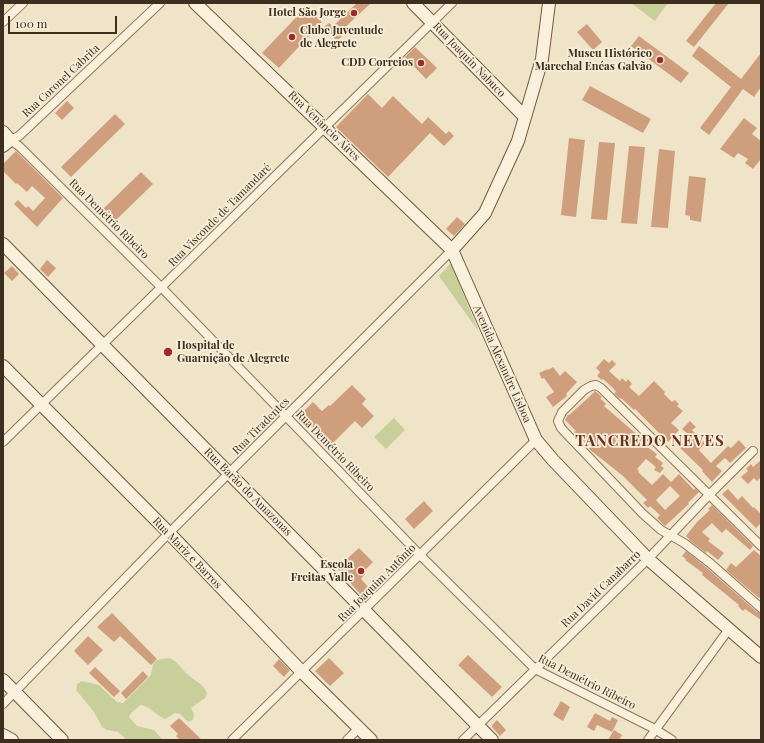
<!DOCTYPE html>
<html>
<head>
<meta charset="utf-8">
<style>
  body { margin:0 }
  #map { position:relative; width:764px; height:743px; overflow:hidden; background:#f0e4c8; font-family:"Playfair Display",serif }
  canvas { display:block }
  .frame { position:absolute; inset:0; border:4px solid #3d2e20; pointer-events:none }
  .scale { position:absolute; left:8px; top:16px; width:109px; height:18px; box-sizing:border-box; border:2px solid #3d2e20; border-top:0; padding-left:5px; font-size:12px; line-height:14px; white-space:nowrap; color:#3d2e20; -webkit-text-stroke:3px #f7eed8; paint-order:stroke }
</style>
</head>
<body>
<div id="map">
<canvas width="764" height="743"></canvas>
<div class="frame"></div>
<div class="scale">100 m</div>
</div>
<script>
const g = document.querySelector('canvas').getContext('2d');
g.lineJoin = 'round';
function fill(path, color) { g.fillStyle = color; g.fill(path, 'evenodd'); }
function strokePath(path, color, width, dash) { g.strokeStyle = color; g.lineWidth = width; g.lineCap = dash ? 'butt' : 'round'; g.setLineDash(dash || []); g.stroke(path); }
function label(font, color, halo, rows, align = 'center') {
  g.font = font + ' "Playfair Display",serif'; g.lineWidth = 3.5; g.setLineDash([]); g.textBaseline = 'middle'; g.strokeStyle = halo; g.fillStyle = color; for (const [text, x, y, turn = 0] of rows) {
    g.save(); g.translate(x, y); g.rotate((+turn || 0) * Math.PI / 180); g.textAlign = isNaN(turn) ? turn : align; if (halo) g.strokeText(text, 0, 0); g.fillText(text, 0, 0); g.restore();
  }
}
fill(new Path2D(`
  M631 3H668L655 21Z
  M451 263 479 332 439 276Z
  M394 418 405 430 386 449 374 437Z
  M169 658C177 661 180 667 186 673 193 680 203 683 207 693L205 698 191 708 194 714 193 720 188 722 180 714 175 713 165 719C156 716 151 707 141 705L132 712 129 717 137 726 154 730 162 739 161 740H127L118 732 107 730 102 727 94 712 76 690 77 684 82 681 99 685 117 702 123 703 151 675 153 664 157 660Z`), '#c9cf9b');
fill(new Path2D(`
  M357 3H371L339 33 342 36 337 41 324 27 329 23 333 26Z
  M716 3H729L694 47 686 41Z
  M306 7 322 22 279 68 262 53Z
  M587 24 602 42 593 50 577 32Z
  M639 36 689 73 681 83 631 46Z
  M699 46 741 79 761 53V87L754 97 743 89 709 135 700 128 731 87 692 56Z
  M415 47 437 68 426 79 405 57Z
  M590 86 651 119 643 133 582 100Z
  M368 94 382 108 393 96 422 124 428 117 446 134 449 131 454 136 444 146 430 133 388 177 336 127Z
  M67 101 74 108 62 120 55 113Z
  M115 114 125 124 71 177 61 167Z
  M744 118 757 128 752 134 761 141V159L753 169 745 163 748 159 738 153 734 158 720 149Z
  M569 138 585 140 576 217 561 215Z
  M599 142 615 143 607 220 591 219Z
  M629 146 645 147 637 224 621 223Z
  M659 149 675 151 668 228 651 227Z
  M16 151 63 198 37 227 14 204 18 200 26 208 28 206 33 211 45 198 32 186 27 192 17 183 16 184 3 171V164Z
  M141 172 153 184 114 222 102 210Z
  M689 176 706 178 701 222 690 220V216L685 215Z
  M457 217 465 224 454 236 446 229Z
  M47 260 56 268 48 277 40 269Z
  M12 266 19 274 12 281 4 273Z
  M604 359 609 363 612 360 616 364 609 371 620 381 622 378 626 382 628 379 632 384 629 387 639 396 654 381 665 392 664 394 672 402 675 400 679 404 677 406 683 411 671 423 679 430 668 442 635 409 634 410 621 398 620 399 614 393 616 392 613 388 603 379 602 380 597 376 600 372 596 368Z
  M553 367 560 376 565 371 577 382 566 394 567 396 553 407 546 397 554 392 544 378 542 379 539 373 548 369V370Z
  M352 385 366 399 362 404 374 416 362 428 355 421 331 445 308 422 306 425 298 417 313 402 322 411 329 405 330 406Z
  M595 391 602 397 600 398 606 404 604 406 648 444 646 446 657 454 655 457 663 463 661 466 664 468 660 473 654 470 656 467 646 459 637 469 639 471 638 472 652 485 663 474 671 482 679 474 694 490 695 488 699 492 688 503 689 504 665 526 657 518 660 515 650 506 648 508 643 503 647 500 623 476 589 449 590 447 574 432 576 431 565 420 568 415H569L588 398ZM670 486 680 496 665 510 656 500Z
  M690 421 696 427 692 430 705 443 699 450 711 463 728 446 731 448 739 440 746 448 730 463 725 458 716 466 722 471 712 482 702 471 703 470 679 447 690 436 682 429Z
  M761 460V477L757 481 754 478 748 484 741 477 748 471 746 469 751 464 753 467Z
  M728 489 738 500 742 496 753 508 754 507 761 514V523L756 528 722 494Z
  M424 501 433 511 414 529 405 519Z
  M712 505 753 546 750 550 726 529 722 533 712 523 702 532 710 539 708 541 724 553 718 560 707 551 706 553 689 540V539L686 536 697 522 710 510 708 509Z
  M359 548 373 562 363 572 365 574 361 579 370 589 362 596 337 568Z
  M754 550 761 556V596L759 598 726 570 731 563 736 567Z
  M686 551 706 567 757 612 761 613V620L745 609 743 611 738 606 739 605 702 575 703 573 685 560 686 559 682 556Z
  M112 613 157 659 151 665 120 636 114 642 97 627Z
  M88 636 103 650 88 665 74 651Z
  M468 655 502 687 492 697 458 665Z
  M329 658 344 673 330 686 315 671Z
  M279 659 290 670 284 677 273 666Z
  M95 667 120 691 114 697 89 673Z
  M143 671 148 677 126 699 121 693Z
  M561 701 570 707 563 721 553 715Z
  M595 713 610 721 612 717 618 720 612 732 597 725 594 731 587 727Z
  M179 718 202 740H180L176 736 178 734 170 726Z
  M497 720 506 730 500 736 492 727V725Z
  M614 730 622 735 619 740H608Z`), '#cf9f7d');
const street = new Path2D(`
  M3 22 23 3
  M10 140 19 146 162 288 420 555 535 669 655 729 672 740
  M10 140 19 136 160 3
  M3 442 452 3
  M761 546 601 388 596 385 591 386 584 390 562 412 558 421 561 428 643 514 661 530 684 543 710 563 761 608
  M3 704 169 533 452 250
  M232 740 536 440
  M347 740 359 728
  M463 740 648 559 709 495 753 451
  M648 740 729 629`);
const secondary = new Path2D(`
  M195 3 452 250 536 440 553 460 648 559 761 657
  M413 3 525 117
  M3 132 10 140 3 146
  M3 244 492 740
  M452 250 485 213 518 141 542 59 549 3
  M3 366 169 533 302 672 371 740
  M3 680 62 740
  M3 735 12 740`);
strokePath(street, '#8d765c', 10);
strokePath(secondary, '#6f573f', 14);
strokePath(street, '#faf1dc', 8);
strokePath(secondary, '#faf1dc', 12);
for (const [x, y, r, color] of [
  [354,13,4,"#9e2a2b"],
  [292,37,4,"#9e2a2b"],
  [660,60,4,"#9e2a2b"],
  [421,63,4,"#9e2a2b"],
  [168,352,5,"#9e2a2b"],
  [361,571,4,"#9e2a2b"]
]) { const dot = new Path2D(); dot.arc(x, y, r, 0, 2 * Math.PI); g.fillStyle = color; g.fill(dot); strokePath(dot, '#f7eed8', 1.5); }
label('bold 11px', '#3d2e20', '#f7eed8', [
  ["Hotel São Jorge",346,13],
  ["Clube Juventude",300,31,"left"],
  ["de Alegrete",300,44,"left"],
  ["Museu Histórico",652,54],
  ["Marechal Enéas Galvão",652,67],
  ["CDD Correios",413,63],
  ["Hospital de",177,346,"left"],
  ["Guarnição de Alegrete",177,359,"left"],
  ["Escola",353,565],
  ["Freitas Valle",353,578]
], 'right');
label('11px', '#3d2e20', '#f7eed8', [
  ["Rua Joaquin Nabuco",469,60,46],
  ["Rua Coronel Cabrita",61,81,-43],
  ["Rua Venâncio Aires",324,126,44],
  ["Rua Visconde de Tamandaré",220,215,-45],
  ["Rua Demétrio Ribeiro",109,219,45],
  ["Avenida Alexandre Lisboa",502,364,66],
  ["Rua Tiradentes",261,426,-45],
  ["Rua Demétrio Ribeiro",335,451,46],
  ["Rua Barão do Amazonas",248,492,45],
  ["Rua Mariz e Barros",187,553,46],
  ["Rua Joaquim Antônio",377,583,-45],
  ["Rua David Canabarro",601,589,-44],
  ["Rua Demétrio Ribeiro",587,682,27]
]);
g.letterSpacing = '1px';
label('bold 15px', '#6b2e1e', '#f7eed8', [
  ["TANCREDO NEVES",650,441]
]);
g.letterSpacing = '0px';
</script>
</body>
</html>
